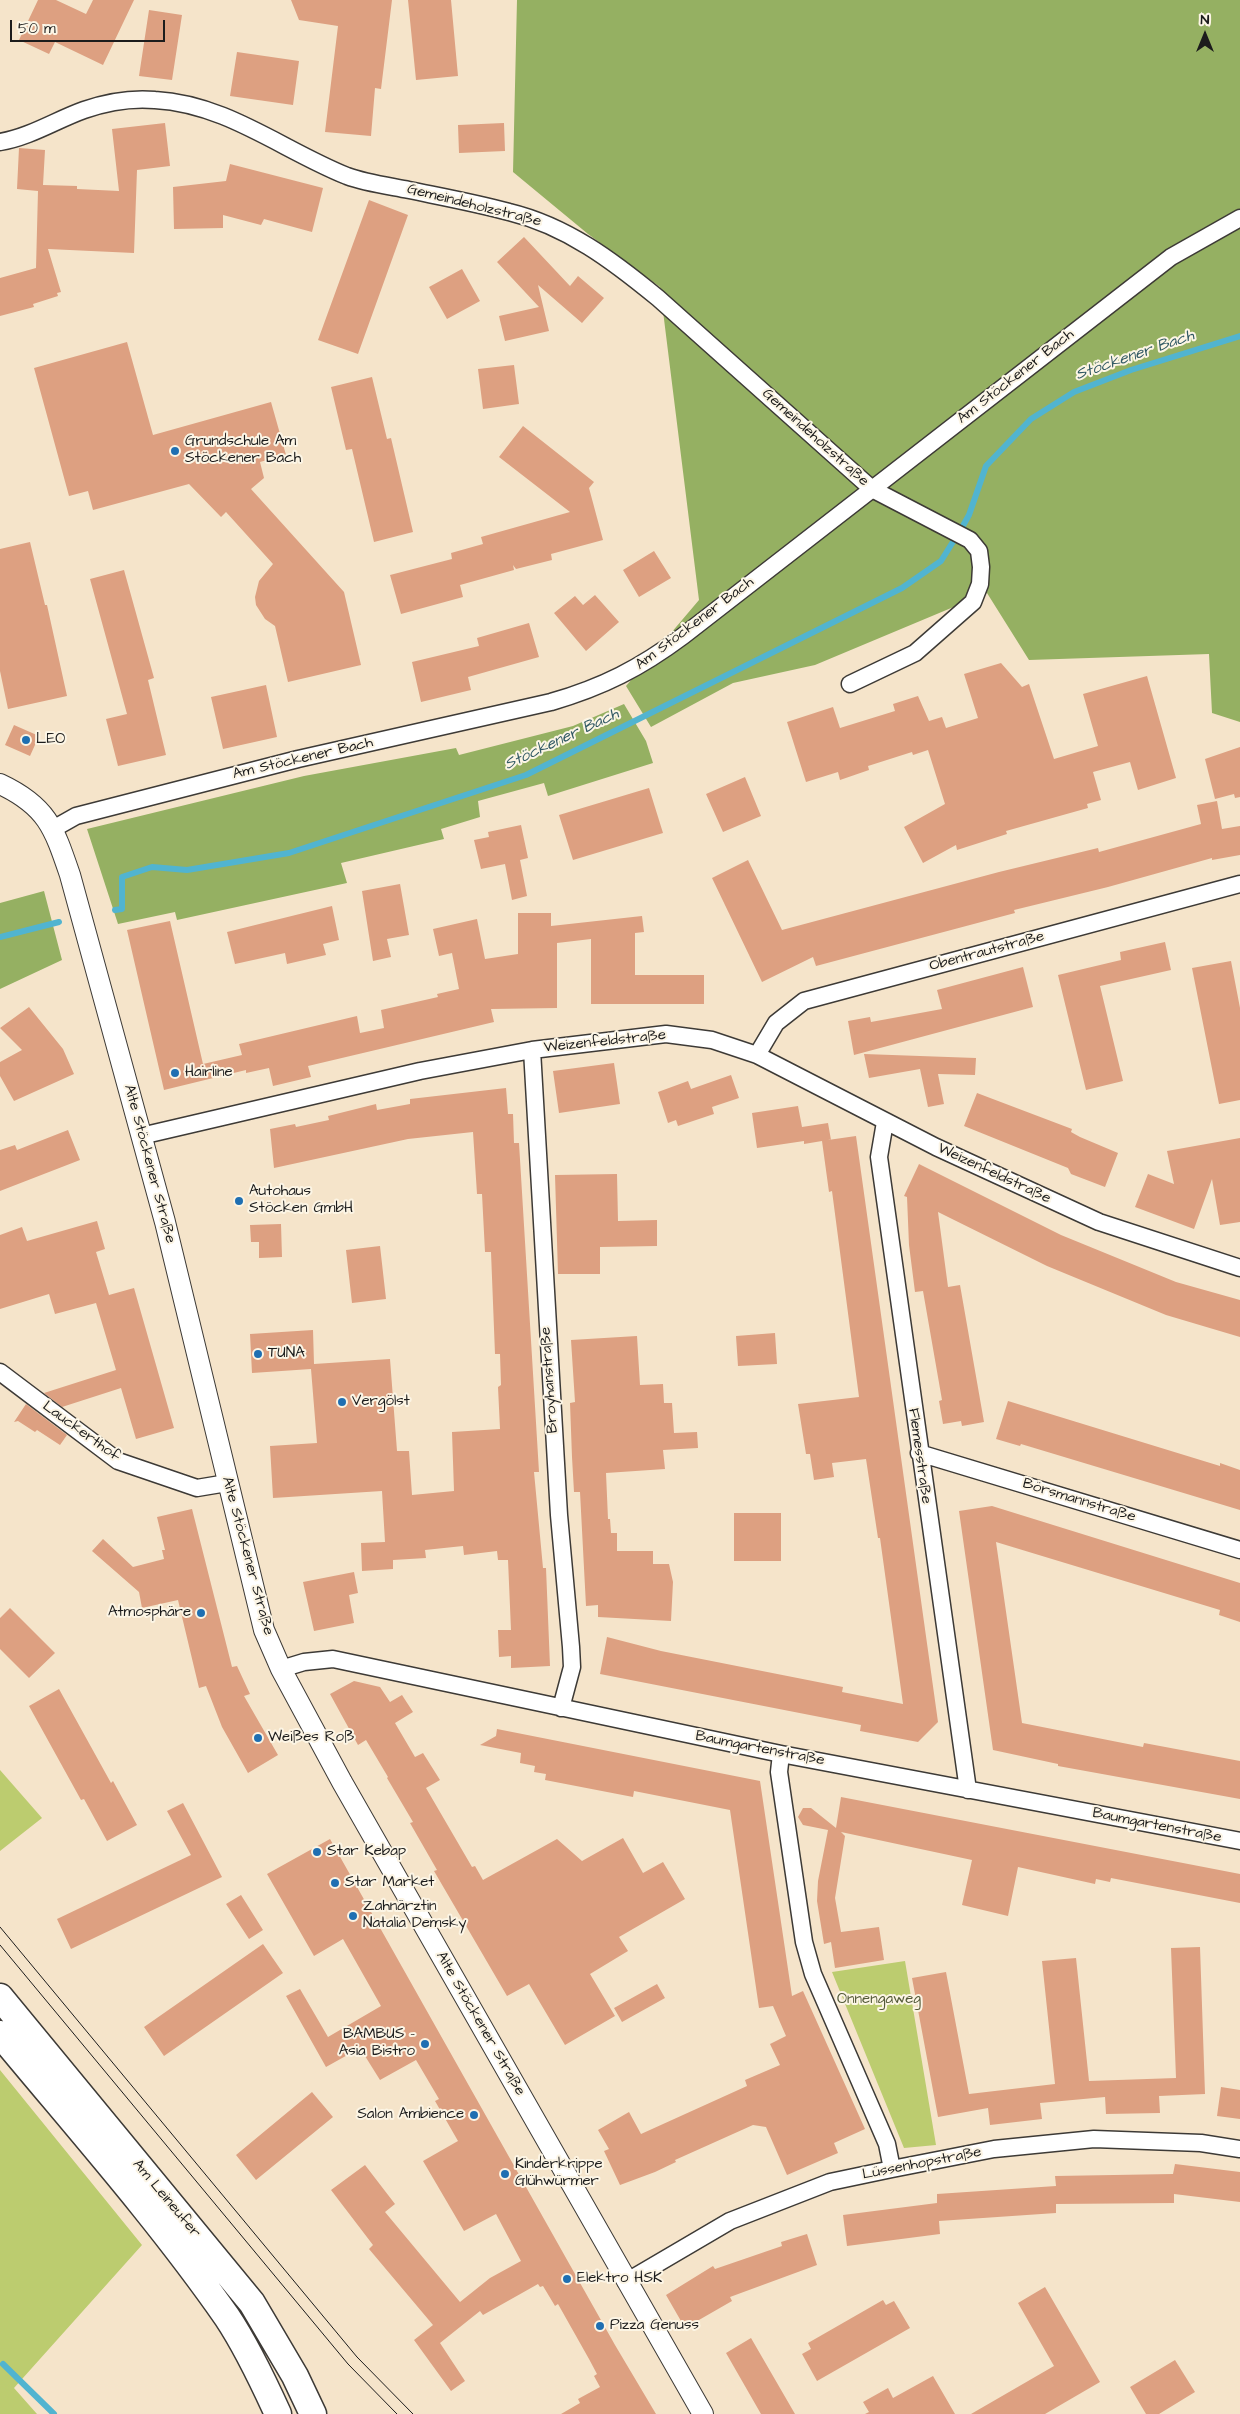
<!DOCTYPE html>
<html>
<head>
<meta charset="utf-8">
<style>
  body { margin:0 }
  #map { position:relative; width:1240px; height:2414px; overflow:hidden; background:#f5e4ca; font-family:"Architects Daughter",sans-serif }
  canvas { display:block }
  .north { position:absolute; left:1180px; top:10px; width:50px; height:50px; -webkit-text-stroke:4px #fcf5e5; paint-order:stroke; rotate:0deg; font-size:14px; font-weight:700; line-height:20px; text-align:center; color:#1c1c1c }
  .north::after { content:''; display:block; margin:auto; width:18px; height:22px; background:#1c1c1c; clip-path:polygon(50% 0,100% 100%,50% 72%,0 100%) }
  .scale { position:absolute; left:10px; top:20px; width:155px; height:22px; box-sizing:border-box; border:2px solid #1c1c1c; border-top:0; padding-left:6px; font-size:15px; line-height:18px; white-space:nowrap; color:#1c1c1c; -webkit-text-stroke:4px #fcf5e5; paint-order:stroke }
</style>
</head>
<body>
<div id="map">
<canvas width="1240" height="2414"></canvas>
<div class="north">N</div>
<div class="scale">50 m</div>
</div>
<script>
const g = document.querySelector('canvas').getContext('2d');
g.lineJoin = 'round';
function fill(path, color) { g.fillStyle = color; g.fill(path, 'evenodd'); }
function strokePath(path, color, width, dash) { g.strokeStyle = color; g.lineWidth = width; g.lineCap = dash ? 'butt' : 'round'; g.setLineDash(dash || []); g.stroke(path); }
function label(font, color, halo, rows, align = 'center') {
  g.font = font + ' "Architects Daughter",sans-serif'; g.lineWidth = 4; g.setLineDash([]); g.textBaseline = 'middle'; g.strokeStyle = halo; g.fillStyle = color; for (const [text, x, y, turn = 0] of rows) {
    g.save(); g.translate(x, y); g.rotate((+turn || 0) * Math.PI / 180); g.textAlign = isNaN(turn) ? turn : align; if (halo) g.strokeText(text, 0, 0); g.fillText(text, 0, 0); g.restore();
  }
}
fill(new Path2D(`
  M0 1770 42 1818 0 1851Z
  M905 1961 936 2145 904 2148 832 1972Z
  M0 2070 142 2245 14 2388 37 2414H0Z`), '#bccc6f');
fill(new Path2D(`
  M517 0H1240V722L1212 713 1209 654 1029 660 987 593 815 665 733 683 651 727 626 686 699 600 660 287 588 234 513 172Z
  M624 704 646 741 653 763 548 796 544 783 478 801 480 817 441 829 444 839 341 863 347 883 177 920 175 912 118 924 87 829 304 776 456 748 459 755 573 726Z
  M44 891 62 960 0 989V903Z`), '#95b062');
strokePath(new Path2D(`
  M960 531 969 515 986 466 1031 419 1074 392 1131 370 1240 336
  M115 910 122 909V877L152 867 187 870 289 853 526 775 902 588 941 561 956 537
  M0 937 59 922
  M3 2364 54 2414`), '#51b4d0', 6);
fill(new Path2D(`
  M38 0H56L86 14 93 0H134L103 65 55 42 49 54 19 40Z
  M291 0H392L381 89 375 88 371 136 325 132 338 26 299 20Z
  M408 0H451L458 76 416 80Z
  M149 10 182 15 172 80 139 76Z
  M237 52 299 61 293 105 230 96Z
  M165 123 170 166 137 170 134 253 48 249 61 292 57 293 58 296 33 304 34 307 0 316V278L36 268 38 191 17 189 19 148 45 150 43 185 77 186V189L119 191 112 129Z
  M504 123 505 151 459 153 458 125Z
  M230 164 323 188 312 232 264 219 261 225 223 215V228L174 229 173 187 226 181Z
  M369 200 408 215 358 354 318 340Z
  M524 237 570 286 578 276 604 298 582 323 538 285 549 331 505 341 499 316 539 307 497 262Z
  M462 269 480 301 447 319 429 287Z
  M127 342 153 435 271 402 286 455 260 462 264 478 251 489 344 592 361 665 288 682 275 626 265 619 256 605 255 597 259 581 273 564 226 512 221 517 189 484 93 510 88 491 69 496 34 368Z
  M514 365 519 404 483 409 478 369Z
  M372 377 387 439 391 438 413 532 374 542 352 449 346 450 331 387Z
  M523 426 594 482 589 488 603 540 551 554 552 560 516 569 513 565 514 570 460 585 463 597 401 614 390 575 452 559 451 553 483 544 481 537 570 512 499 457Z
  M30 542 45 605H47L67 696 8 709 0 671V549Z
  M654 551 671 578 639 597 623 570Z
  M124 570 154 678 148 680 166 755 118 766 106 719 127 714 90 579Z
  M595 595 619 622 586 651 554 613 575 596 583 605Z
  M529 623 539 657 468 677 471 690 421 702 412 662 479 646 477 638Z
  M1001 663 1022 687 1029 684 1054 759 1098 746 1083 694 1147 676 1176 778 1138 790 1130 762 1093 772 1101 800 1087 804 1088 808 1006 831 1007 834 957 850 956 845 923 863 904 827 945 804 928 750 913 755 912 752 868 766 869 770 840 780 838 772 806 782 787 722 833 707 840 728 895 711 893 704 918 696 929 721 942 717 946 728 978 718 964 674Z
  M266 685 277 737 223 749 211 697Z
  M14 725 39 736 30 756 5 745Z
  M1240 747V797L1235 798 1234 794 1215 799 1205 759Z
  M745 777 761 816 723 832 706 794Z
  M649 788 663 833 573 860 559 815Z
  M1217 801 1222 829 1240 826V855L1212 860V858L1108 887 1014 910 1015 913 816 966 813 957 762 982 712 878 748 860 782 930 999 872 1098 848 1099 852 1201 824 1197 805Z
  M521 825 528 858 520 860 527 896 512 900 505 864 481 869 474 840 489 837 488 832Z
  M400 884 409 935 387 939 391 957 373 961 362 891Z
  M332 906 339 940 323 944 326 955 287 964 285 953 235 964 227 932Z
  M518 913H551V926L642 916 644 932 635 933V975H704V1004H591V939L557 943V1008L491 1009 494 1022 308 1066 311 1077 273 1086 269 1068 246 1073V1070L164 1090 127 930 170 921 203 1064 242 1055 239 1044 357 1016 360 1033 384 1028 381 1010 438 997 437 994 459 989 452 953 439 956 433 929 477 919 485 959 518 954Z
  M1165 942 1171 970 1100 986 1123 1081 1086 1090 1058 975 1121 960 1120 952Z
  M1231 961 1240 1008V1100L1219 1104 1192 968Z
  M1023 967 1033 1007 854 1055 848 1021 870 1017 871 1022 942 1009 937 990Z
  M29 1007 63 1049 74 1074 14 1101 0 1076V1062L22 1050 0 1028Z
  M864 1054 976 1058 975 1075 938 1074 944 1104 928 1107 920 1069 869 1078Z
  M614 1063 620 1104 559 1113 553 1071Z
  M731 1075 739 1098 712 1107 714 1114 678 1126 676 1120 668 1123 658 1092 688 1081 691 1089Z
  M506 1088 508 1114H513L514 1143H519L539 1472H534L543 1568H546L550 1666 511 1668V1656L499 1657 498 1630H511L508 1560H498L497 1551 464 1555 463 1546 425 1550 426 1558 393 1560V1569L362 1571 361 1543 385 1542 382 1491 273 1498 270 1446 317 1443 311 1369 252 1373 250 1334 313 1330 314 1364 390 1359 397 1451H409L412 1495 454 1491 452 1432 500 1429 498 1387 501 1385 500 1354H495L491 1252H485L482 1194H477L473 1132 408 1139 274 1168 270 1129 295 1124 296 1127 329 1120 328 1116 376 1104 377 1110 410 1104V1099Z
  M977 1093 1072 1129 1071 1132 1080 1137 1118 1153 1105 1187 1071 1174 1068 1168 964 1126Z
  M798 1106 802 1127 828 1123 831 1140H828L856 1136 938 1722 918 1742 860 1731 861 1725 600 1674 607 1637 661 1651 843 1687 842 1692 903 1704 880 1538H878L866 1459 832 1463 834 1477 814 1480 810 1454H806L798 1404 859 1397 832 1191 829 1192 822 1141 804 1144V1141L757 1148 752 1113Z
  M68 1130 80 1160 0 1191V1150L15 1145 17 1150Z
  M1240 1138V1222L1220 1225 1212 1179 1194 1229 1135 1207 1148 1174 1174 1184 1167 1151Z
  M919 1164 1061 1235 1176 1282 1240 1300V1337L1166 1315 1047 1266 938 1212 948 1287 960 1285 984 1422 962 1426 961 1421 943 1424 939 1401 942 1400 923 1291 915 1292 909 1245 907 1197 904 1196Z
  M617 1174 618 1221 657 1220V1246L600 1247V1274H558L555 1175Z
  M97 1221 105 1249 96 1252 109 1295 134 1288 174 1428 136 1439 121 1388 62 1407 44 1393 116 1370 96 1303 55 1314 49 1294 0 1309V1235L22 1227 27 1241Z
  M281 1224 282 1257 259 1258V1242H251L250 1225Z
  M380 1246 386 1299 352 1303 346 1250Z
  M775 1333 777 1364 738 1366 736 1336Z
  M637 1336 640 1385 663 1384 664 1403H672L674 1433 697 1432 698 1448 663 1450 665 1469 606 1473 608 1519H610L611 1533H617V1551H653V1564H669L673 1582 671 1621 598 1617V1605L586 1606 580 1492H574L572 1457 570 1403 575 1402 571 1340Z
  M1008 1401 1220 1466V1463L1240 1470V1510L1021 1444 1020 1446 996 1439Z
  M26 1404 67 1435 60 1445 37 1430 35 1432 18 1421 14 1422Z
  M992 1506 1240 1583V1622L1219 1615 1220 1610 996 1542 1022 1723 1143 1747 1144 1743 1240 1761V1799L1058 1766V1764L993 1750 959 1511Z
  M192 1509 232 1667 237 1666 250 1694 244 1696 278 1755 248 1773 222 1727 206 1686 199 1688 178 1600 142 1608 139 1592 92 1551 103 1539 133 1567 164 1559 162 1550H165L157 1517Z
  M734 1513H781V1561H734Z
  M354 1572 358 1593 349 1595 354 1623 314 1631 303 1582Z
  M10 1608 55 1653 29 1678 0 1649V1618Z
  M354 1681 380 1687 390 1702 402 1695 413 1712 395 1723 415 1757 423 1753 440 1780 426 1788 472 1867 475 1866 483 1880 557 1839 582 1861 623 1838 643 1873 663 1862 685 1899 619 1937 628 1951 590 1974 615 2016 565 2045 529 1984 507 1996 434 1871 437 1870 410 1823 413 1822 387 1778 388 1777 366 1740 358 1745 330 1694Z
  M59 1689 111 1783 113 1781 137 1825 107 1841 84 1799 81 1800 29 1706Z
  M497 1729 760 1781 792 1996 803 1991 865 2129 834 2143 838 2153 787 2175 766 2127 753 2125 675 2160 676 2162 655 2172 620 2185 604 2151 609 2149 598 2130 629 2112 641 2134 747 2086 745 2080 780 2065 770 2044 786 2036 773 2006 759 2008 730 1810 634 1791 633 1797 545 1780 546 1774 534 1772 535 1766 520 1763 521 1753 480 1745 496 1736Z
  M841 1797 1240 1874V1903L1111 1878 1110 1882 1096 1879 1095 1884 1018 1867 1008 1916 962 1905 972 1860 841 1832 845 1836 835 1898 841 1932 879 1927 884 1960 835 1968 831 1942 824 1944 817 1901 818 1881 828 1830 803 1825 798 1817 803 1808H811L836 1828Z
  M183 1803 222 1877 71 1949 57 1919 191 1855 167 1811Z
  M330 1839 615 2345 656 2414H561L580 2403 578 2399 600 2387 594 2376 597 2374 589 2359 558 2304 555 2306 543 2286 540 2287 538 2284 483 2315 480 2311 440 2343 465 2381 451 2391 414 2340 433 2325 369 2249 373 2245 331 2190 365 2165 395 2204 385 2212 460 2302 490 2278 521 2261 496 2214 464 2231 423 2161 458 2141 435 2101 439 2099 416 2060 380 2080 360 2048 326 2067 286 1996 300 1989 328 2037 381 2006 343 1939 314 1956 267 1874Z
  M241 1895 263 1930 249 1939 226 1904Z
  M263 1944 283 1973 164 2056 144 2027Z
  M1200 1947 1205 2094 1159 2096 1160 2113 1106 2114 1105 2097 1040 2103 1042 2119 990 2125 988 2108 938 2117 912 1978 946 1972 969 2094 1055 2084 1042 1961 1076 1958 1089 2081 1176 2078 1171 1948Z
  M657 1984 665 1998 622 2022 614 2008Z
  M1221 2087 1240 2090V2119L1217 2116Z
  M312 2092 333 2117 256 2180 236 2155Z
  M1175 2164 1240 2172V2202L1174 2194V2203L1056 2204V2213L939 2221 940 2234 847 2246 843 2215 937 2203V2194L1056 2186 1055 2176 1173 2174Z
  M807 2234 817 2265 730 2297 732 2301 685 2328 666 2295 713 2266 715 2269 782 2246 781 2242Z
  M1045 2287 1100 2382 1045 2414H971L1054 2366 1018 2303Z
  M883 2300 886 2305 894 2301 910 2328 817 2381 802 2354 811 2349 808 2343Z
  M751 2338 795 2414H761L726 2353Z
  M1175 2360 1195 2392 1159 2414H1146L1130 2387Z
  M933 2376 955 2414H865L869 2412 863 2402 888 2388 893 2398Z`), '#dda081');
const minor = new Path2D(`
  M0 142C30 137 56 120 84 110 107 102 132 98 155 100 227 104 282 150 347 176 366 183 389 186 409 190 443 197 476 203 509 212 567 226 613 261 658 298L872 489 970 540 979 551 981 567 980 584 973 602 915 653 850 684
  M53 829 76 816 298 759 551 702C603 687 640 668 683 636L1171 257 1240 218
  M532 1050 559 1515 571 1647 572 1667 561 1708
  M757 1055 776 1023 804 1001 1240 884
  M885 1122 879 1157 968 1790
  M141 1136 420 1071 532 1050 666 1034 712 1040 757 1055 936 1147 1099 1222 1240 1268
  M0 1372 118 1461 197 1488 227 1483
  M919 1453 1240 1550
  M281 1669 304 1662 333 1659 781 1754 1240 1841
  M781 1754 779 1772 804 1942 813 1974 887 2144 892 2169
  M626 2282 730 2221 830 2182 892 2169 994 2149 1094 2139 1201 2143 1240 2149`);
const tertiary = new Path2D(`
  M0 784C47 806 54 828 70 875L165 1222 264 1630 281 1669 342 1782 703 2414`);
const primary = new Path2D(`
  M0 1997 252 2303 295 2376 313 2414
  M0 2034C77 2127 158 2218 227 2317 247 2347 263 2381 278 2414`);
strokePath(minor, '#3d3a36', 19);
strokePath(tertiary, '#3d3a36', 22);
strokePath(primary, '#3d3a36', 29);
strokePath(minor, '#fff', 16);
strokePath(tertiary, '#fff', 20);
strokePath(primary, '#fff', 26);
strokePath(new Path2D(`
  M0 1927 357 2357 413 2414
  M0 1945 348 2364 397 2414`), '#1c1c1c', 1);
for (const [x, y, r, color] of [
  [175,451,5,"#1f6fb2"],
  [26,740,5,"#1f6fb2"],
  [175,1073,5,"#1f6fb2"],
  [239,1201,5,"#1f6fb2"],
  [258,1354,5,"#1f6fb2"],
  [342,1402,5,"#1f6fb2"],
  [201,1613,5,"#1f6fb2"],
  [258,1738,5,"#1f6fb2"],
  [317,1852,5,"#1f6fb2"],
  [335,1883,5,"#1f6fb2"],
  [353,1916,5,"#1f6fb2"],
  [425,2044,5,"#1f6fb2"],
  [474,2115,5,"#1f6fb2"],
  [505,2174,5,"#1f6fb2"],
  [567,2279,5,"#1f6fb2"],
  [600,2326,5,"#1f6fb2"]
]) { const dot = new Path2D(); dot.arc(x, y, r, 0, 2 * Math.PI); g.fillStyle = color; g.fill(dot); strokePath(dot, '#fcf5e5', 2); }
label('15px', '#1c1c1c', '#fcf5e5', [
  ["Gemeindeholzstraße",474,206,14],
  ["Am Stöckener Bach",1016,377,-38],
  ["Gemeindeholzstraße",815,438,42],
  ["Am Stöckener Bach",695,624,-37],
  ["Am Stöckener Bach",303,759,-13],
  ["Obentrautstraße",987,952,-15],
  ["Weizenfeldstraße",605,1042,-6],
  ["Alte Stöckener Straße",149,1164,75],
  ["Weizenfeldstraße",994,1174,25],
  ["Broyhanstraße",550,1380,-94],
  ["Lauckerthof",81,1432,36],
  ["Flemesstraße",919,1456,82],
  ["Börsmannstraße",1079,1501,17],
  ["Alte Stöckener Straße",247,1556,75],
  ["Baumgartenstraße",760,1749,11],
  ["Baumgartenstraße",1157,1826,11],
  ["Alte Stöckener Straße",480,2024,60],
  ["Lüssenhopstraße",922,2164,-11],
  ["Am Leineufer",166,2199,50]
]);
label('15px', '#1c1c1c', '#fcf5e5', [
  ["Grundschule Am",185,442],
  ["Stöckener Bach",185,459],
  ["LEO",36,740],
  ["Hairline",185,1073],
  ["Autohaus",249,1192],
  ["Stöcken GmbH",249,1209],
  ["TUNA",268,1354],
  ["Vergölst",352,1402],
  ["Atmosphäre",191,1613,"right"],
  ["Weißes Roß",268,1738],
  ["Star Kebap",327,1852],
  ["Star Market",345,1883],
  ["Zahnärztin",363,1907],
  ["Natalia Demsky",363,1924],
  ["BAMBUS -",415,2035,"right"],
  ["Asia Bistro",415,2052,"right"],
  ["Salon Ambience",464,2115,"right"],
  ["Kinderkrippe",515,2165],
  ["Glühwürmer",515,2182],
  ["Elektro HSK",577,2279],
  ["Pizza Genuss",610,2326]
], 'left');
label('15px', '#545a39', '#fcf5e5', [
  ["Onnengaweg",879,2000]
]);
label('italic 16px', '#315964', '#fcf5e5', [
  ["Stöckener Bach",1135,356,-19],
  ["Stöckener Bach",562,740,-25]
]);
</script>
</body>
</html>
